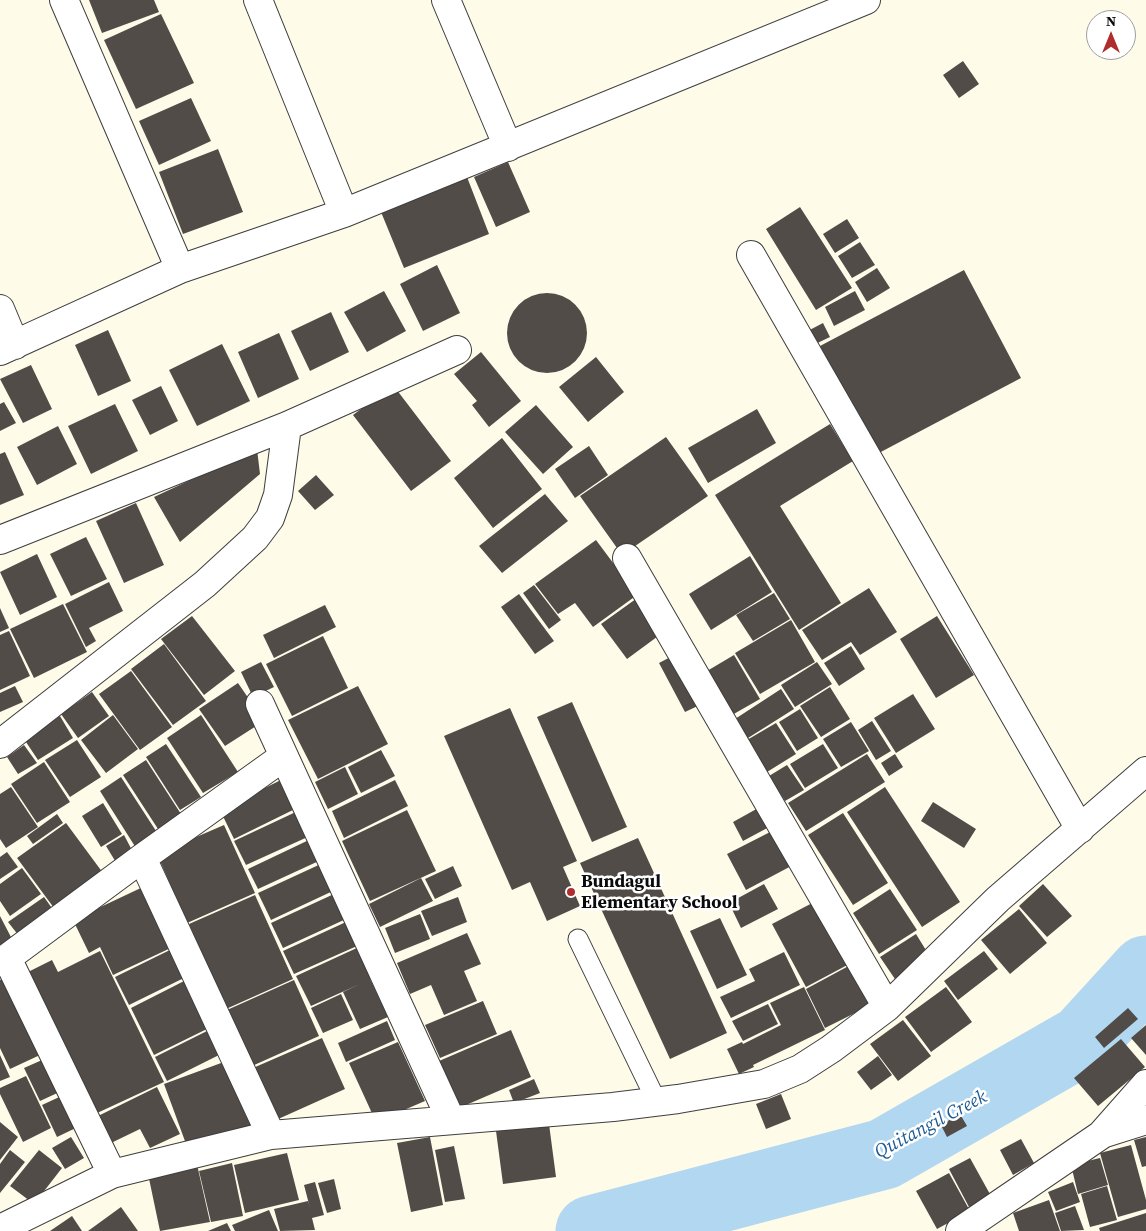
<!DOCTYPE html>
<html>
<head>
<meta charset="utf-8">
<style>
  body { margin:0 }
  #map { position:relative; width:1146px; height:1231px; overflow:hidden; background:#fefbe9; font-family:"Source Serif 4",serif }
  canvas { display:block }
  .north { position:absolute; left:1086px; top:10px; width:50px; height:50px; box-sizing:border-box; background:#fff; border:1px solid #9d9d9d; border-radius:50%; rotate:0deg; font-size:14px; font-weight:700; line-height:20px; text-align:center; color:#0b0b0b }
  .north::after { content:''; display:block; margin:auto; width:18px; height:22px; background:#b02d2d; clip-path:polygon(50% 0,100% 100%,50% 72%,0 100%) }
</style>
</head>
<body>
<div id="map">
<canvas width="1146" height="1231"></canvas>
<div class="north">N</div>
</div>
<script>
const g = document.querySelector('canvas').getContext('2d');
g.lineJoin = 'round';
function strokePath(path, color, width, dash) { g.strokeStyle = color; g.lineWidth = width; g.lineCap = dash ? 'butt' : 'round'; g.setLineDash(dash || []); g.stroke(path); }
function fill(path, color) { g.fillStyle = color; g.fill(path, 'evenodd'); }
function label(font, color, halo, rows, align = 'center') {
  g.font = font + ' "Source Serif 4",serif'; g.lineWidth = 5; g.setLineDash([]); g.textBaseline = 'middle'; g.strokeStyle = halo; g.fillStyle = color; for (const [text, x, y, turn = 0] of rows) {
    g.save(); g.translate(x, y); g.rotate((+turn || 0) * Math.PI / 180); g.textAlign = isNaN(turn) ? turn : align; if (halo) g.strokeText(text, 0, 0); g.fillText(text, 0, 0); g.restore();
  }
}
strokePath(new Path2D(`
  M591 1231 884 1154 1083 1040 1146 971`), '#b2d7f1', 71);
fill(new Path2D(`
  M89 0H154L159 12 102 33Z
  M161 14 194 83 136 109 104 40Z
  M963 61 979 84 959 98 943 75Z
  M191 98 211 141 159 165 139 121Z
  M218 149 243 212 183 234 159 172Z
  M508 162 530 212 496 227 474 177Z
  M467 177 489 234 404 268 381 212Z
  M800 207 852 288 816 310 766 229Z
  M847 219 859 238 835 253 823 234Z
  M860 242 875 265 852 278 838 256Z
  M437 265 460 313 423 331 400 284Z
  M877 268 890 288 867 302 855 282Z
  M964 270 1021 378 877 454 820 346Z
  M384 291 406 331 367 352 344 312Z
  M855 291 865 310 834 326 825 307Z
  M507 333a40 40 0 1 1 80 0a40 40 0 1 1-80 0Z
  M331 312 349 352 310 371 291 331Z
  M823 323 830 337 809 347 802 334Z
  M108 330 131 381 98 396 75 345Z
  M279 333 299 379 258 398 238 352Z
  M222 344 250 401 197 426 169 370Z
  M481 352 521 401 489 427 472 405 477 401 454 374Z
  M596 357 624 392 588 422 559 387Z
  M31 365 52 409 23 423 0 379Z
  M393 385 451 461 411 491 353 415Z
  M161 386 178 421 150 435 132 400Z
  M4 402 16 423 0 431V404Z
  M115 404 138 451 91 474 68 426Z
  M536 405 573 447 543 474 505 432Z
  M757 409 776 443 708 483 688 448Z
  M830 424 853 461 780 506 841 603 799 630 715 495Z
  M58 426 77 464 37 485 17 447Z
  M666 437 708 496 622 555 580 496Z
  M502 438 542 489 493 528 454 478Z
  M589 446 608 475 575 498 555 469Z
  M257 449 260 474 180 542 154 497Z
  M5 452 24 495 0 505V454Z
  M316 475 334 495 315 510 298 491Z
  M545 494 568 521 502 573 479 546Z
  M136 503 164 565 124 583 96 521Z
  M86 537 107 579 71 596 50 554Z
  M596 540 637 595 593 627 575 603 558 614 535 584Z
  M37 554 57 597 20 615 0 572Z
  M750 556 772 592 711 630 689 594Z
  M109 582 123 611 89 628 96 641 86 647 65 604Z
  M534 585 561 620 549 629 523 593Z
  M869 588 897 632 860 655 851 642 822 660 802 630Z
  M774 593 790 619 753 641 736 615Z
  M519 594 554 641 535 654 501 607Z
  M640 596 665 631 627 659 601 624Z
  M63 604 87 652 34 678 10 629Z
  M325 605 336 627 274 658 263 635Z
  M0 608 9 628 0 632Z
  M192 616 235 671 204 695 161 639Z
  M937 616 974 675 936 698 900 639Z
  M791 620 815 662 760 694 735 653Z
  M9 631 30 676 0 690V635Z
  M323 636 348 688 292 716 266 664Z
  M164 644 206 701 173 725 131 669Z
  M851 646 865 669 839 686 824 663Z
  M678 653 704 703 685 712 659 663Z
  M734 655 760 699 732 715 707 671Z
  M261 662 274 687 253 697 241 672Z
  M817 662 832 684 795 707 781 685Z
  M131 671 172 727 140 750 99 694Z
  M238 683 264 721 225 746 199 709Z
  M15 686 23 702 0 712V693Z
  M358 686 388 744 318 779 288 720Z
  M830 687 850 719 821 737 800 706Z
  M781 689 794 709 748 738 735 719Z
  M92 692 109 716 78 738 61 714Z
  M913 694 935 729 896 753 874 718Z
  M572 702 627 827 592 842 537 717Z
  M510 708 577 861 563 867 580 906 547 921 530 882 512 890 444 736Z
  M800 709 818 738 797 751 779 722Z
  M113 715 138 749 106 773 81 740Z
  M201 715 238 772 203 793 167 738Z
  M60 716 73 738 38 760 24 739Z
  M872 721 891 751 876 760 858 730Z
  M851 722 869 751 841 767 823 739Z
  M776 723 796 754 767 772 747 740Z
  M77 740 101 777 70 797 45 760Z
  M166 744 201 797 180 810 146 757Z
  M823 744 838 768 805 788 790 764Z
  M24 745 37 763 18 774 7 757Z
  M381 750 395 776 361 793 348 767Z
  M867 754 885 782 806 831 788 803Z
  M895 754 903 767 889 776 881 763Z
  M146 760 181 814 158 829 123 775Z
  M44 762 70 802 37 823 11 784Z
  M787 765 804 790 785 801 769 776Z
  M345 767 358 794 328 809 315 782Z
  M121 777 158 834 136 848 100 791Z
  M281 780 295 809 234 839 220 810Z
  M395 780 408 806 344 838 332 811Z
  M11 787 38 827 6 848 0 839V794Z
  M885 787 960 902 922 927 847 812Z
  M933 802 976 829 964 848 921 821Z
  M103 803 122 834 101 847 82 816Z
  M760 807 771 826 743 841 733 822Z
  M300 810 312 835 246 865 234 841Z
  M407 810 436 871 370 901 342 841Z
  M843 813 888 883 853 905 808 835Z
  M57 814 63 823 33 844 27 836Z
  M66 823 103 873 54 908 17 858Z
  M224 825 255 893 187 923 157 854Z
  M776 829 795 864 746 890 727 854Z
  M124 835 134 854 117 864 106 846Z
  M638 838 727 1033 670 1059 580 863Z
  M311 839 321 860 258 889 248 869Z
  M7 852 18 867 0 879V857Z
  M323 863 335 890 271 920 258 893Z
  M453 866 462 886 435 899 425 879Z
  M22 868 41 894 10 916 0 901V884Z
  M421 878 433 901 380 927 369 904Z
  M764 884 778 909 741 928 729 903Z
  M1043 884 1072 916 1047 937 1019 906Z
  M145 886 175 946 113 975 100 947 89 953 73 920Z
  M890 889 917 930 879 954 853 913Z
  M334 894 346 919 283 948 271 923Z
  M255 895 293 979 226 1009 189 924Z
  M44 897 54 911 19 936 8 922Z
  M458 897 467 922 432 936 421 911Z
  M820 899 853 962 806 987 772 924Z
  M1019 909 1047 943 1010 974 981 940Z
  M420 914 430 939 395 953 385 928Z
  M0 916 12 939 0 945Z
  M720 918 747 975 717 989 690 931Z
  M346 922 357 946 294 974 283 951Z
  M467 933 481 964 464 971 477 1001 444 1015 431 985 410 994 397 963Z
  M916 934 932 960 897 982 880 957Z
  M176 947 190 975 129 1005 115 977Z
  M359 947 374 977 370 979 388 1017 360 1029 343 992 360 984 311 1006 296 976Z
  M100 951 164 1082 95 1114 26 973 52 960 58 972Z
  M984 951 998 969 958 1000 944 981Z
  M784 952 800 985 731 1018 720 997 755 981 749 969Z
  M856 962 877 1002 825 1028 806 989Z
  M5 978 40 1055 10 1069 0 1048V980Z
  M190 978 213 1026 154 1055 131 1008Z
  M294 980 319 1036 252 1066 227 1010Z
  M804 987 825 1030 753 1065 754 1067 739 1074 727 1049 742 1042 743 1044 781 1025 770 1003Z
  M946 987 972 1022 931 1052 905 1017Z
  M341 994 353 1020 323 1033 311 1008Z
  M483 1001 497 1034 440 1058 425 1025Z
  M768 1004 778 1024 743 1041 732 1021Z
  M1128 1008 1138 1019 1104 1048 1095 1037Z
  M903 1020 931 1056 898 1081 870 1044Z
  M387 1021 395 1040 346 1062 338 1043Z
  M1146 1025V1055L1131 1038Z
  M215 1027 227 1051 167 1081 155 1057Z
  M511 1030 531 1077 459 1108 439 1061Z
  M322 1038 345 1089 276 1120 253 1068Z
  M1121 1039 1145 1067 1098 1106 1074 1078Z
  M398 1042 425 1101 376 1122 349 1063Z
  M0 1055 10 1077 0 1081Z
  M51 1056 66 1089 40 1101 24 1068Z
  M878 1056 892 1075 871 1090 857 1072Z
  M232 1059 257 1127 189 1152 164 1084Z
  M26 1076 51 1128 23 1142 0 1094V1088Z
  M534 1079 540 1093 514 1103 509 1090Z
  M157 1087 180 1134 150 1148 140 1129 111 1143 98 1116Z
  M68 1093 82 1125 57 1137 42 1105Z
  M781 1094 791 1119 766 1129 756 1104Z
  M960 1114 967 1126 947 1137 941 1125Z
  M0 1122 18 1137 0 1160Z
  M549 1124 556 1177 503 1184 496 1131Z
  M71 1137 84 1158 65 1169 52 1148Z
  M430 1137 443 1205 411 1212 397 1143Z
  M1146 1137V1166L1142 1167 1134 1140Z
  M1021 1139 1034 1163 1013 1175 1000 1150Z
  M1131 1145 1146 1200V1209L1118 1217 1100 1153Z
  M454 1146 465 1199 445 1202 435 1150Z
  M10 1150 25 1162 0 1193V1164Z
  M39 1150 62 1168 34 1204 10 1186Z
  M287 1153 299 1200 245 1213 234 1165Z
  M970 1158 991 1196 969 1207 949 1169Z
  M1100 1158 1108 1185 1078 1194 1071 1165Z
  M196 1160 210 1222 160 1231 147 1169Z
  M232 1163 243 1216 211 1222 199 1171Z
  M949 1173 970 1211 937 1229 916 1191Z
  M334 1179 341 1209 327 1213 318 1183Z
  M315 1182 324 1215 312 1218 315 1230 280 1231 274 1209 308 1201 310 1208 304 1185Z
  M1073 1182 1080 1202 1056 1211 1048 1192Z
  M1107 1186 1117 1220 1090 1227 1081 1194Z
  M1049 1200 1060 1231H1019L1013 1213Z
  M1075 1206 1084 1230 1061 1231 1055 1213Z
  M121 1207 138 1231H88Z
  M269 1210 278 1231H235L232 1225Z
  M1146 1213V1231H1100L1099 1228Z
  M72 1216 82 1231H50Z
  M227 1223 231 1231H208Z`), '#524c48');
const lane = new Path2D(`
  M578 939 657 1102`);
const street = new Path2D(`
  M64 0 180 269
  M258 0 344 213
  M446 0 508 147
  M751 255 1080 829
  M0 309 15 345
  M0 351 180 269 344 213 866 0
  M0 540 287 426 457 350
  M627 558 887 1007
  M260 704 451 1120
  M0 744 205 584 255 538 270 518 278 495 287 426
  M142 858 271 1135
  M7 958 112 1174
  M0 962 7 958 142 858 283 757
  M1102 1134 1146 1120
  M0 1229 112 1174 271 1135 613 1107 678 1099 764 1084 800 1069 831 1049 887 1007 998 899 1146 771
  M960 1231 1101 1135 1146 1084`);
strokePath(lane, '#3e3e3e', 21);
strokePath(street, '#3e3e3e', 30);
strokePath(lane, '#fff', 19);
strokePath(street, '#fff', 28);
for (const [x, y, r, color] of [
  [571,892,5,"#b02d2d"]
]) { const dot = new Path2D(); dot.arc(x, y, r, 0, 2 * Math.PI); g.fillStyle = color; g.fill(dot); strokePath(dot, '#fff', 2); }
label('bold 18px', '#0b0b0b', '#fff', [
  ["Bundagul",581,882],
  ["Elementary School",581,903]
], 'left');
label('italic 19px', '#1d5a93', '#fff', [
  ["Quitangil Creek",931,1125,-28]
]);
</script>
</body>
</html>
